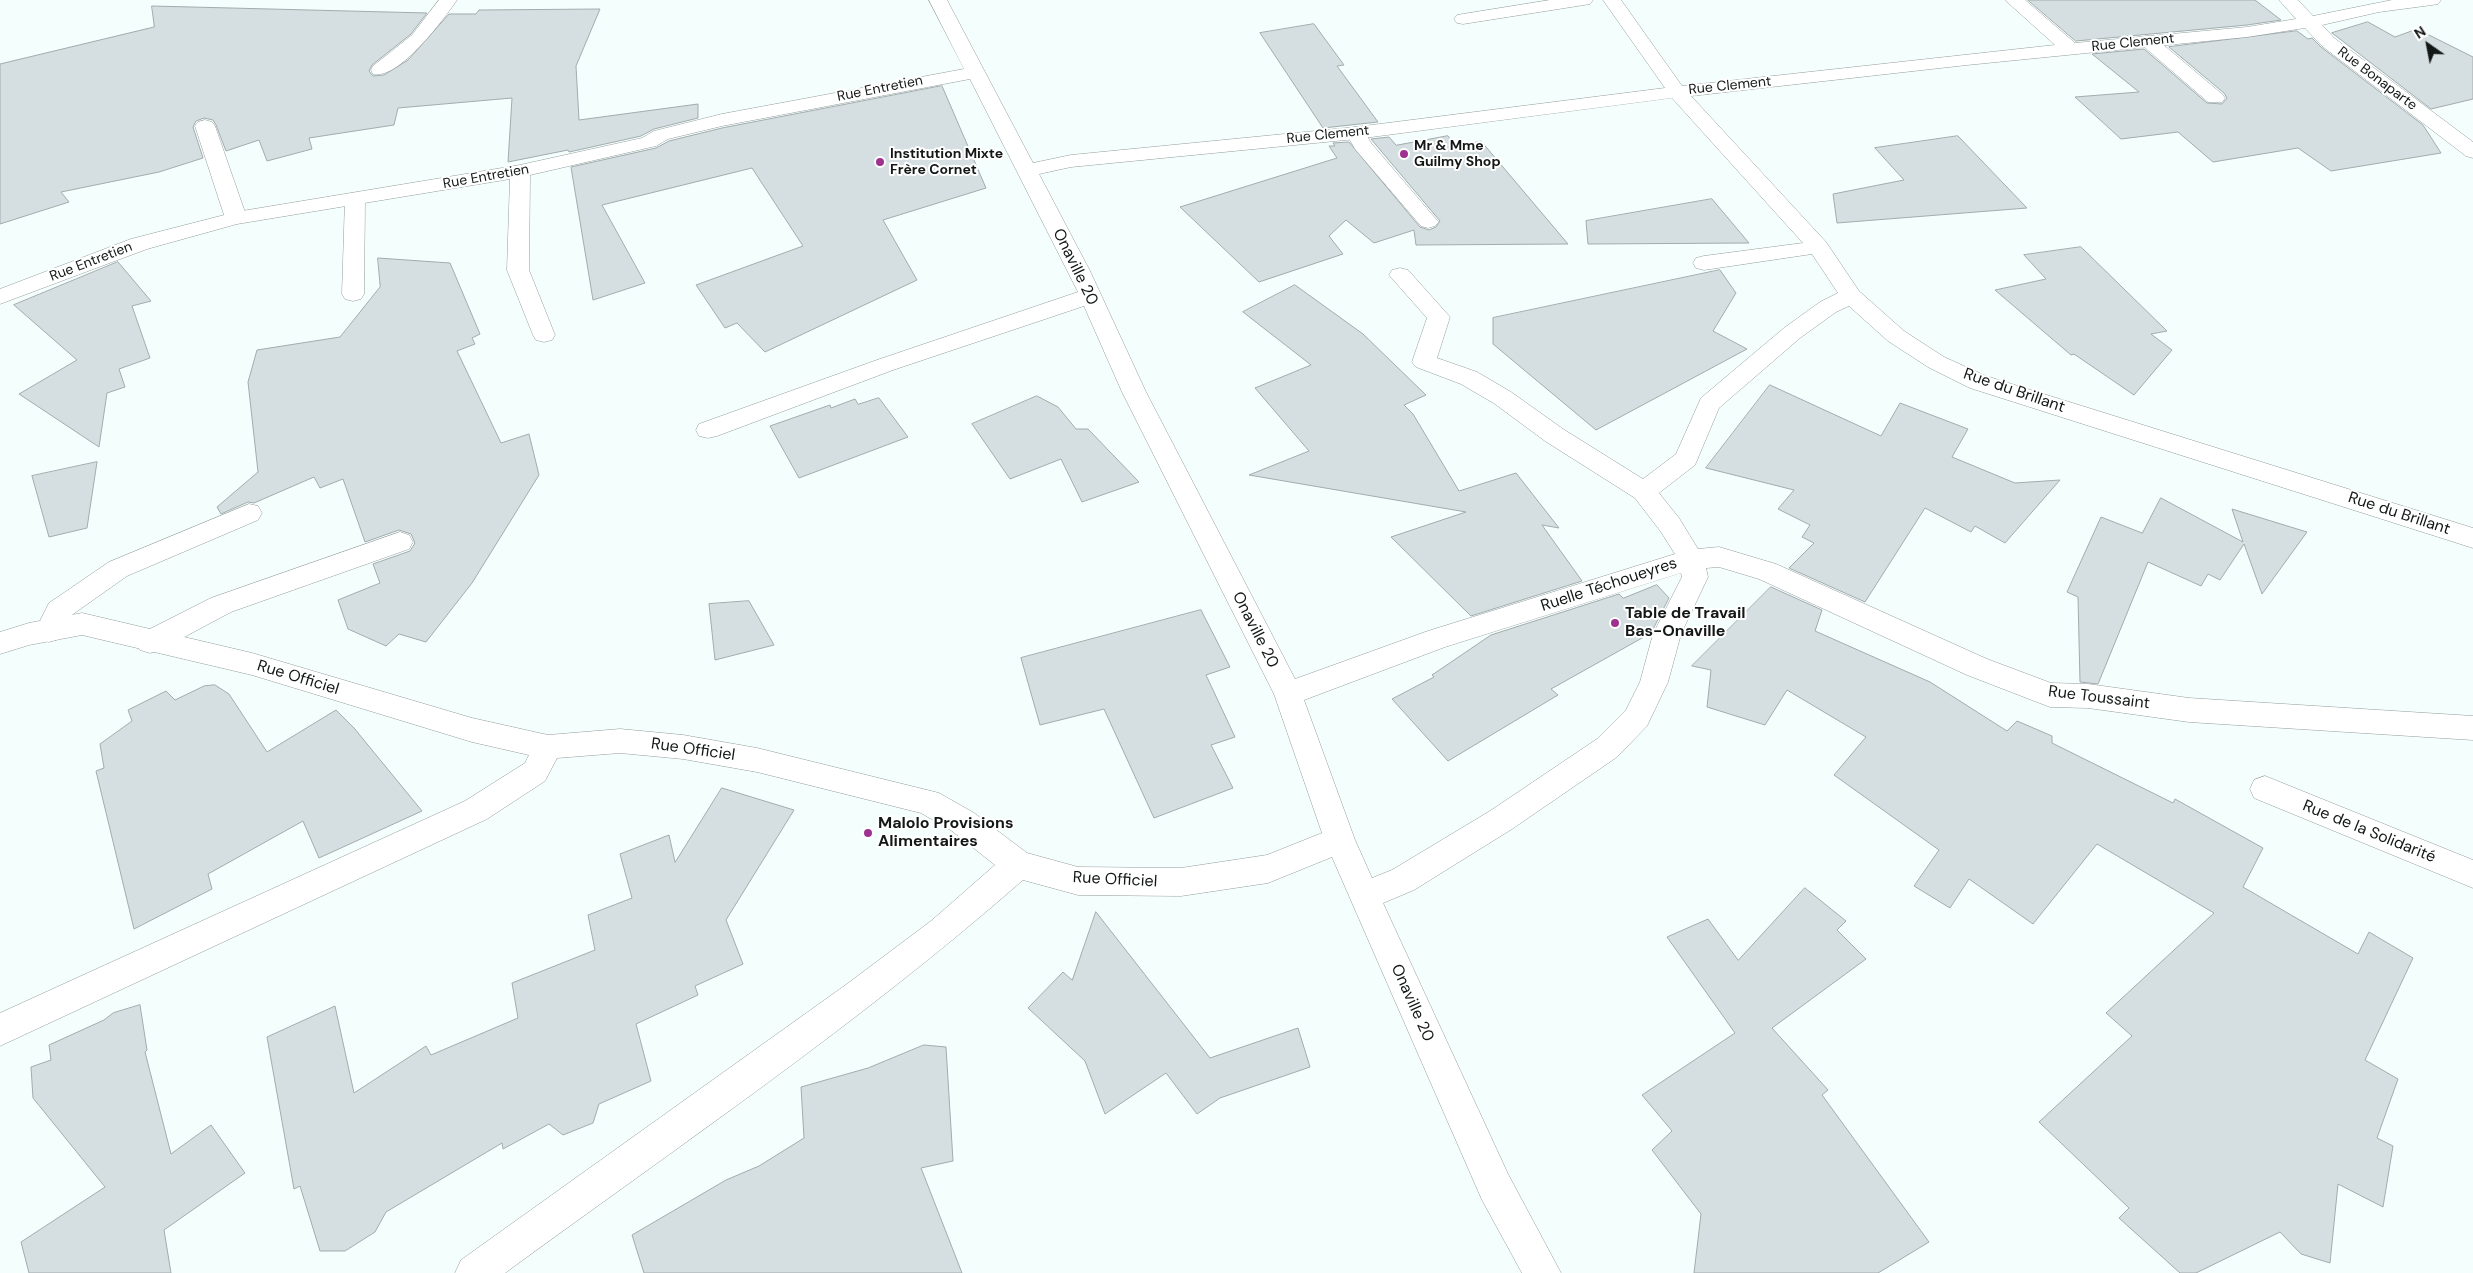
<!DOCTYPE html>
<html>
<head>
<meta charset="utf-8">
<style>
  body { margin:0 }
  #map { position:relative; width:2473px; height:1273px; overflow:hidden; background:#f4fefc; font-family:"DM Sans",sans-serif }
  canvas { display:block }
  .north { position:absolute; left:2403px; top:20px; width:50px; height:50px; -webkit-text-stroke:4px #fff; paint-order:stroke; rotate:327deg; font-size:14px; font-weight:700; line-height:20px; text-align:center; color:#131716 }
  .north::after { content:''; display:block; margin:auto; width:18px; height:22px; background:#131716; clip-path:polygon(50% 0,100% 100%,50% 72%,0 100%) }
</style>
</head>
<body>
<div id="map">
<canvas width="2473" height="1273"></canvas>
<div class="north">N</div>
</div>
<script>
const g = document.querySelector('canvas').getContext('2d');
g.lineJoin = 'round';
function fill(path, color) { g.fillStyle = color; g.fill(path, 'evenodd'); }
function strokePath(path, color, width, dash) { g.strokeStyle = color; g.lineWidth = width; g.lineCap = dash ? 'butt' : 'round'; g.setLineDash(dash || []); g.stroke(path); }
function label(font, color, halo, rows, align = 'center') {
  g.font = font + ' "DM Sans",sans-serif'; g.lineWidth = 4; g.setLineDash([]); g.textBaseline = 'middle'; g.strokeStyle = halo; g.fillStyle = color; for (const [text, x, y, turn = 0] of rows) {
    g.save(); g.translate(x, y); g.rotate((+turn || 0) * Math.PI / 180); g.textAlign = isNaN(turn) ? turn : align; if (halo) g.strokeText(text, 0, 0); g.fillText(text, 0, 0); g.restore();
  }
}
const building = new Path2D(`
  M2028 0H2255L2281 20 2247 25 2076 41Z
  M152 6 427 13 411 34 372 65 369 71 373 76 384 75 408 60 449 14H476L479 10 600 9 576 66 579 120 698 104V118L654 129 641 136 569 152 568 150 508 162 512 98 398 108 394 125 309 138 312 149 267 161 259 140 226 151 216 125 213 120 204 118 196 121 193 127 203 158 159 172 61 192 69 202 0 224V64L154 27Z
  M2368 22 2395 37 2417 29 2473 57V99L2431 109 2332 33Z
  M1314 24 1344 65 1337 66 1378 122 1323 128 1260 33Z
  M2297 31 2308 39 2312 38 2321 47 2423 125 2441 153 2331 171 2298 148 2213 162 2178 132 2121 139 2075 97 2139 92 2092 54 2144 49 2207 103 2222 104 2227 98 2224 93 2169 47Z
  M942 86 986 188 883 220 917 280 765 352 737 323 725 328 696 285 803 246 752 168 602 205 645 283 593 300 571 167 656 148 669 141 722 128Z
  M1448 136 1457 147 1481 141 1568 244 1416 245 1414 230 1374 243 1346 220 1329 236 1343 254 1259 282 1180 207 1337 158 1329 146H1335L1333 143 1349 142 1420 227 1429 230 1436 227 1440 221 1371 139 1389 137 1396 145Z
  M1958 136 2027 208 1837 223 1833 194 1904 180 1875 148Z
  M1712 199 1749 243 1588 244 1586 221Z
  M2081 247 2167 331 2151 334 2172 350 2134 395 2074 354 2071 355 1995 290 2046 279 2024 255Z
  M378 258 450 263 480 334 472 338 475 344 457 351 501 443 529 434 539 475 472 583 426 642 399 634 386 646 348 629 338 600 380 583 373 564 410 551 415 543 411 534 399 530 365 542 343 479 320 488 314 477 254 503 248 502 221 514 217 507 258 472 248 382 257 350 340 337 380 287Z
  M118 262 151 301 132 306 150 358 119 369 125 387 107 393 99 447 19 394 77 360 14 305Z
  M1720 270 1736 293 1713 331 1747 349 1596 430 1493 344V318Z
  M1295 285 1363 334 1426 395 1404 405 1413 414 1459 491 1516 473 1559 528 1542 525 1582 581 1471 616 1391 537 1466 512 1249 475 1309 451 1255 388 1311 365 1243 312Z
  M1770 385 1881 436 1900 403 1968 429 1952 457 2015 483 2060 480 2005 543 1975 526 1971 532 1925 508 1865 602 1789 568 1814 543 1802 537 1810 525 1778 509 1794 490 1706 468Z
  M1037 396 1058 407 1076 429H1088L1139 482 1082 502 1061 459 1010 479 972 424Z
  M879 398 908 437 799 478 770 426 830 405 831 408 855 399 858 404Z
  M97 462 87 528 49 537 32 476Z
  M2161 498 2243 542 2232 509 2307 532 2262 594 2244 544 2220 580 2208 574 2201 586 2148 562 2098 684 2080 682 2078 597 2067 592 2101 517 2142 533Z
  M1657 585 1669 598 1651 633 1551 689 1558 695 1448 761 1392 699 1434 677 1432 675 1491 635 1619 594 1623 598Z
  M1771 587 1822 610 1815 631 1930 682 2007 731 2017 721 2052 736V743L2173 803 2175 799 2263 848 2243 887 2358 954 2369 932 2413 958 2365 1060 2398 1079 2377 1138 2393 1146 2383 1207 2338 1184 2330 1263 2301 1254 2280 1232 2196 1273H2180L2119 1218 2129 1208 2039 1122 2132 1036 2106 1013 2214 913 2097 844 2033 924 1969 879 1950 908 1914 886 1939 850 1834 775 1866 737 1787 690 1765 725 1707 707 1711 670 1692 666Z
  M749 601 774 645 715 660 709 604Z
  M1201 610 1230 667 1206 675 1235 737 1211 745 1233 788 1154 818 1104 709 1040 725 1021 658Z
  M215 685 229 694 267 752 336 710 354 728 422 811 319 858 303 821 208 874 212 889 134 929 96 771 104 768 100 744 132 721 128 710 166 691 175 700 204 686Z
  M722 788 794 810 726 920 743 964 695 986 698 995 636 1024 651 1081 599 1104 593 1123 563 1135 549 1124 503 1149 502 1143 386 1212 375 1232 345 1251H320L300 1186 294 1189 267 1037 335 1006 354 1093 426 1046 431 1055 518 1018 512 983 595 950 588 915 632 898 620 854 669 835 675 862Z
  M1805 888 1846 921 1837 930 1866 959 1772 1028 1828 1090 1822 1095 1929 1242 1878 1273H1694L1701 1214 1652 1150 1672 1131 1642 1095 1735 1033 1667 937 1708 919 1738 960Z
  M1096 912 1210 1058 1298 1028 1310 1067 1220 1098 1197 1114 1166 1073 1105 1114 1085 1061 1028 1008 1063 972 1072 980Z
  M140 1005 147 1050 145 1052 171 1154 211 1125 245 1173 164 1230 171 1273H29L21 1242 105 1187 33 1098 31 1067 51 1060 49 1045 104 1020 113 1013Z
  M924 1045 946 1047 953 1161 921 1168 962 1273H644L632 1235 726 1180 759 1166 804 1138 801 1087 868 1068Z`);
fill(building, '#d5dee1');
strokePath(building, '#a2abad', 1);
const lane = new Path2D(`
  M439 0H457C443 20 399 80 373 74L371 70 373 66 412 35Z
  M1550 0H1593L1590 4 1584 5 1463 24 1457 23 1454 19 1457 15 1463 14Z
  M2148 36 2154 37 2222 94 2225 98 2222 102H2208L2142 45 2139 41 2142 37Z
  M205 120 212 122 215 126 247 218 243 222 236 224 229 222 225 218 195 126 198 122Z
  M1356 127 1363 129 1371 143 1435 218 1439 222 1435 226 1428 228 1421 226 1355 149 1346 133 1349 129Z
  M355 193 362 195 365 199 364 294 361 299 353 301 345 299 342 294 345 199 348 195Z
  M249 504 258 506 262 513 258 520 127 576 69 617 59 639 49 642 39 639 35 631 49 603 109 562Z
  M400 532 409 535 413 542 409 549 231 612 160 650 150 653 140 650 136 642 140 634 211 598Z`);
const street = new Path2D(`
  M929 0H947L1033 163 1071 155 1356 127 1665 88 1603 0H1621L1682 86 2055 45 2005 0H2025L2075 43 2247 27 2296 19 2279 0H2298L2313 16 2392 0H2441L2438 4 2432 5 2379 12 2322 25 2334 38 2473 142V158L2466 156 2322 46 2305 28 2247 37 1967 65 1691 96 1826 242 1859 291 1904 331 1944 357 1986 376 2473 528V548L1970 388 1928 367 1888 341 1849 306 1836 312 1800 338 1719 408 1695 465 1659 493 1679 518 1698 549 1719 547 1776 564 1987 659 2051 683 2088 684 2189 698 2473 716V740L2189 722 2088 708 2050 707 1967 675 1759 579 1719 567 1706 568 1708 577 1681 634 1668 682 1647 726 1617 757 1512 829 1414 890 1383 903 1508 1174 1561 1273H1522L1482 1200 1332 857 1268 883 1181 896 1078 895 1023 880C860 1023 680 1145 505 1273H455L461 1260 847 984 931 921 995 865 952 831 921 813 757 772 683 759 620 753 557 758 545 781 487 819 0 1046V1013L465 801 525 763 529 755 472 742 252 675 82 635 29 645 0 654V632L29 623 82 613 252 653 472 718 548 735 620 729 683 735 757 748 939 793 974 813 1027 853 1078 867 1181 868 1267 855 1322 833 1274 694 1122 392 1084 306 893 370 717 436 708 438 699 436 696 430 699 424 877 360 1078 292 970 79 722 126 668 139 656 146 530 175 529 270 555 335 552 340 544 342 536 340 533 335 507 270 510 179 237 224 147 249 0 304V289L131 239 236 212 520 165 642 138 654 131 722 114 964 69ZM1672 98 1803 243 1704 256 1696 258 1693 263 1696 268 1704 270 1812 254 1838 293 1820 302 1784 328 1701 398 1676 454 1643 479 1563 429 1511 392 1477 372 1437 358 1450 317 1408 270 1400 268 1392 270 1389 275 1427 318 1412 362 1416 367 1461 384 1495 404 1545 441 1635 498 1661 532 1675 554 1428 631 1295 679 1146 392 1090 271 1039 174 1071 167 1356 139ZM1681 573 1682 577 1653 634 1640 682 1626 710 1597 739 1490 811 1392 870 1372 878 1355 840 1304 700 1445 647Z
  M2265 776 2473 860V888L2254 798 2250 789 2254 780Z`);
strokePath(lane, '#939d9c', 1);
strokePath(street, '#939d9c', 1);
fill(lane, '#fff');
fill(street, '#fff');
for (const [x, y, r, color] of [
  [1404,154,5,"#9f3190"],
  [880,162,5,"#9f3190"],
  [1615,623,5,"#9f3190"],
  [868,833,5,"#9f3190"]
]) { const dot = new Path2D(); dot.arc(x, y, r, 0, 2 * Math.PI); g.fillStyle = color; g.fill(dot); strokePath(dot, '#fff', 2); }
label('14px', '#131716', '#fff', [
  ["Rue Clement",2133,43,-6],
  ["Rue Bonaparte",2377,79,37],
  ["Rue Clement",1730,86,-6],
  ["Rue Entretien",880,89,-11],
  ["Rue Clement",1328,135,-6],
  ["Rue Entretien",486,177,-10],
  ["Rue Entretien",91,262,-21]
]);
label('bold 14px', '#131716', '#fff', [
  ["Mr & Mme",1414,146],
  ["Guilmy Shop",1414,162],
  ["Institution Mixte",890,154],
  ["Frère Cornet",890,170]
], 'left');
label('16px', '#131716', '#fff', [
  ["Onaville 20",1075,267,64],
  ["Rue du Brillant",2014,391,19],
  ["Rue du Brillant",2399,514,18],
  ["Ruelle Téchoueyres",1609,585,-18],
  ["Onaville 20",1255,630,63],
  ["Rue Officiel",298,678,17],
  ["Rue Toussaint",2099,698,7],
  ["Rue Officiel",693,750,8],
  ["Rue de la Solidarité",2369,832,22],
  ["Rue Officiel",1115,880,3],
  ["Onaville 20",1412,1003,66]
]);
label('bold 16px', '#131716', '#fff', [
  ["Table de Travail",1625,614],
  ["Bas-Onaville",1625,632],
  ["Malolo Provisions",878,824],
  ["Alimentaires",878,842]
], 'left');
</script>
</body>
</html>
